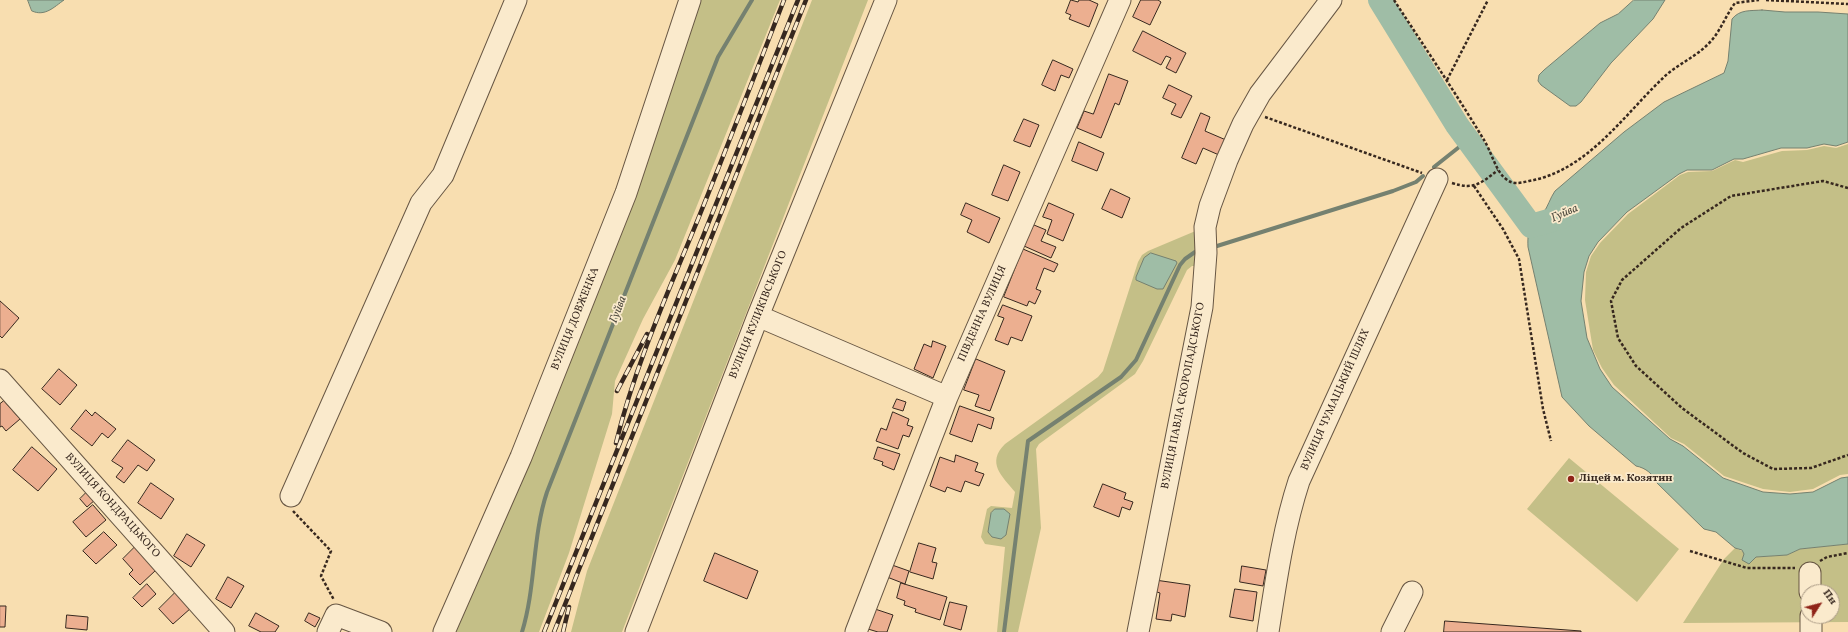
<!DOCTYPE html>
<html>
<head>
<meta charset="utf-8">
<style>
  body { margin:0 }
  #map { position:relative; width:1848px; height:632px; overflow:hidden; background:#f8deb0; font-family:Vollkorn,serif }
  canvas { display:block }
  .north { position:absolute; left:1800px; top:584px; width:40px; height:40px; box-sizing:border-box; background:#faeacc; border:1px solid #ac9c87; border-radius:50%; rotate:54deg; font-size:11px; font-weight:700; line-height:16px; text-align:center; color:#37281f }
  .north::after { content:''; display:block; margin:auto; width:14px; height:18px; background:#8f2418; clip-path:polygon(50% 0,100% 100%,50% 72%,0 100%) }
</style>
</head>
<body>
<div id="map">
<canvas width="1848" height="632"></canvas>
<div class="north">Пн</div>
</div>
<script>
const g = document.querySelector('canvas').getContext('2d');
g.lineJoin = 'round';
function fill(path, color) { g.fillStyle = color; g.fill(path, 'evenodd'); }
function strokePath(path, color, width, dash) { g.strokeStyle = color; g.lineWidth = width; g.lineCap = dash ? 'butt' : 'round'; g.setLineDash(dash || []); g.stroke(path); }
function label(font, color, halo, rows, align = 'center') {
  g.font = font + ' Vollkorn,serif'; g.lineWidth = 3.5; g.setLineDash([]); g.textBaseline = 'middle'; g.strokeStyle = halo; g.fillStyle = color; for (const [text, x, y, turn = 0] of rows) {
    g.save(); g.translate(x, y); g.rotate((+turn || 0) * Math.PI / 180); g.textAlign = isNaN(turn) ? turn : align; if (halo) g.strokeText(text, 0, 0); g.fillText(text, 0, 0); g.restore();
  }
}
fill(new Path2D(`
  M690 0H780L675 260 643 319 615 381 612 414 569 553 539 632H444Z
  M812 0H868L622 632H571L587 571Z
  M1848 144V474L1840 475 1813 489 1790 492 1763 489 1724 476 1684 444 1671 438 1614 385 1602 368 1593 350 1585 300 1586 272 1591 256 1600 243 1628 214 1680 175 1688 172 1712 171 1735 160 1743 162 1782 151 1807 150 1824 146 1836 148Z
  M1205 227V266H1192L1187 270 1143 361 1135 374 1039 444 1036 449 1041 528 1039 537 1018 632H997L1005 547 985 544 981 537 987 509 991 506 1012 508 1015 492C1002 476 986 463 1005 444L1098 377 1103 371 1138 262 1142 255 1148 251Z
  M1569 458 1679 549 1637 602 1527 509Z
  M1848 544V622L1683 623 1724 559 1735 548 1756 557 1787 555 1800 549ZM1808 592H1832V616H1808Z`), '#c4bf87');
const water = new Path2D(`
  M28 0H64C54 7 45 17 32 11Z
  M1634 0H1665L1653 19 1611 63 1581 102 1576 106H1570L1541 85 1538 81 1539 75 1544 70 1600 23 1618 14Z
  M1762 10 1785 12H1818L1848 14V142L1836 146 1824 144 1807 148H1781L1743 159H1734L1712 170H1687L1679 174 1627 212 1598 242 1589 256 1584 272 1581 301 1587 338 1600 369 1612 387 1670 439 1683 446 1723 478 1763 492 1790 494 1813 492 1841 478 1848 477V544L1800 549 1787 555 1756 557 1749 564 1742 560 1744 554 1742 550 1735 548 1716 532 1704 529 1657 483C1653 474 1646 468 1636 466L1589 426 1562 397 1528 247C1527 225 1532 229 1543 213 1548 207 1550 198 1555 191L1624 132 1664 102 1724 73 1728 61 1732 19C1740 9 1751 11 1762 10Z
  M1151 253 1176 261 1177 263 1163 289H1157L1136 280V277L1144 258Z
  M995 509H1004L1010 514 1006 535 1001 539 992 537 988 532 991 513Z`);
fill(water, '#9fbda6');
strokePath(water, '#758170', 1);
strokePath(new Path2D(`
  M1434 167 1468 140
  M1217 246 1393 191 1416 182 1423 176
  M522 632C536 587 532 537 547 492L718 57 752 0
  M1004 632 1028 441 1121 377 1136 360 1180 265 1185 259 1195 252`), '#758170', 4);
strokePath(new Path2D(`
  M1380 0 1457 125 1531 226 1562 217`), '#9fbda6', 24);
const building = new Path2D(`
  M1071 0 1078 2 1079 0H1089L1098 4 1089 27 1069 19 1071 15 1066 13Z
  M1141 0H1158L1161 2 1150 25 1133 17Z
  M1143 31 1186 53 1176 73 1166 68 1171 58 1166 56 1161 65 1133 51Z
  M1053 60 1073 69 1069 78 1061 75 1055 91 1042 85Z
  M1109 74 1128 81 1119 105 1115 103 1101 138 1077 128 1084 111 1093 114Z
  M1169 85 1192 96 1181 118 1171 114 1176 104 1163 98Z
  M1201 113 1210 117 1205 131 1226 140 1219 155 1203 148 1196 164 1182 158Z
  M1024 119 1039 125 1030 147 1014 141Z
  M1079 142 1104 153 1097 171 1072 161Z
  M1004 165 1020 172 1008 201 992 195Z
  M1111 189 1130 198 1122 218 1102 209Z
  M966 203 1000 218 989 243 967 232 972 220 961 215Z
  M1049 203 1074 214 1063 241 1047 234 1052 220 1043 217Z
  M1034 225 1046 230 1041 241 1056 247 1051 258 1024 246Z
  M1023 249 1058 264 1054 272 1044 268 1036 289 1041 291 1035 304 1029 301 1027 306 1004 297Z
  M0 301 19 318 2 338 0 336Z
  M1003 305 1032 316 1022 341 1011 337 1008 345 995 340 1004 318 998 316Z
  M933 341 946 346 933 378 914 369 924 344 931 347Z
  M976 359 1005 371 990 411 975 406 979 395 964 390Z
  M59 369 77 385 60 405 42 389Z
  M897 399 906 402 903 411 893 408Z
  M4 401 20 419 6 431 2 426 0 427V404Z
  M960 406 994 418 991 429 978 424 972 442 950 434Z
  M86 410 92 416 95 412 116 429 108 438 102 433 92 446 71 429Z
  M893 412 909 419 907 425 913 427 909 437 903 435 898 449 876 441 881 428 886 430Z
  M128 440 155 460 147 471 138 465 124 483 116 477 123 468 112 461Z
  M32 447 57 469 38 491 13 470Z
  M878 447 900 454 894 470 882 465 883 462 874 459Z
  M956 455 978 463 975 471 984 474 979 486 965 481 961 492 947 487 945 492 930 486 940 457 954 462Z
  M151 483 174 499 161 519 138 503Z
  M1103 484 1126 493 1124 499 1133 502 1130 510 1122 507 1119 517 1094 507Z
  M88 491 96 499 87 507 80 499Z
  M93 505 106 520 86 537 73 522Z
  M104 532 117 545 96 564 83 551Z
  M187 534 205 545 191 567 174 556Z
  M919 543 936 548 932 562 937 563 933 579 910 572Z
  M135 547 156 570 140 585 129 574 133 570 123 559Z
  M715 553 758 571 747 599 704 581Z
  M892 565 909 571 905 584 887 577Z
  M1242 566 1266 570 1263 586 1240 582Z
  M228 577 244 586 231 608 216 599Z
  M1155 580 1190 585 1185 617 1172 614 1171 621 1156 619 1160 593 1154 591Z
  M901 583 947 597 940 620 915 612 916 609 904 605 905 601 897 598Z
  M147 584 156 594 142 607 133 598Z
  M1235 589 1257 592 1253 621 1230 617Z
  M176 592 191 608 173 624 159 609Z
  M950 602 967 606 961 630 944 625Z
  M0 606H6L5 627H0Z
  M875 609 893 615 887 632H878L868 629Z
  M256 613 279 626 275 632H261L249 626Z
  M309 613 320 618 315 627 305 621Z
  M67 615 88 617 87 630 66 628Z
  M1445 621 1581 631V632H1444Z`);
fill(building, '#ecaf90');
strokePath(building, '#37281f', 1);
const minor = new Path2D(`
  M758 316 947 397
  M0 380 224 632
  M291 496 421 203 443 175 516 0
  M1810 573V592
  M1811 616V632
  M328 632 336 615 381 632
  M444 632 521 457 626 193 690 0
  M636 632 758 316 886 0
  M856 632 947 397 1120 0
  M1138 632 1202 307 1206 253 1205 227 1210 206 1227 160 1243 124 1260 94 1331 0
  M1268 632C1276 581 1283 530 1299 481L1437 179
  M1392 632 1412 592`);
strokePath(minor, '#675643', 23);
strokePath(new Path2D(`
  M1394 0C1424 46 1455 92 1484 140 1491 151 1496 172 1506 179 1513 185 1520 183 1529 181 1587 171 1623 116 1663 78 1677 64 1697 57 1711 41 1721 30 1726 15 1735 3L1759 0
  M1766 0 1848 4
  M1447 80 1488 0
  M1265 117 1422 173
  M1452 183C1474 190 1480 184 1498 170
  M1474 186 1503 229 1519 259 1543 409 1551 441
  M1848 188 1823 181 1731 196 1681 228 1622 280 1611 301 1618 338 1636 366 1682 408 1743 453 1773 469 1811 468 1848 455
  M293 511 331 551 321 576 334 600
  M1690 551 1747 568H1795
  M1820 561 1827 557 1848 553`), '#37281f', 2.5, [3, 2]);
strokePath(minor, '#faeacc', 21);
const rail = new Path2D(`
  M617 391 647 334
  M616 443C634 369 665 299 694 229 725 153 754 77 784 0
  M544 632 798 0
  M554 632 806 0
  M563 632 569 607`);
strokePath(rail, '#37281f', 4.5);
strokePath(rail, '#faeacc', 3, [9]);
for (const [x, y, r, color] of [
  [1571,479,4,"#8f2418"]
]) { const dot = new Path2D(); dot.arc(x, y, r, 0, 2 * Math.PI); g.fillStyle = color; g.fill(dot); strokePath(dot, '#faeacc', 1.5); }
label('11px', '#37281f', '#faeacc', [
  ["ПІВДЕННА ВУЛИЦЯ",983,314,-66],
  ["ВУЛИЦЯ КУЛИКІВСЬКОГО",759,315,-68],
  ["ВУЛИЦЯ ДОВЖЕНКА",576,319,-68],
  ["ВУЛИЦЯ ПАВЛА СКОРОПАДСЬКОГО",1184,396,-79],
  ["ВУЛИЦЯ ЧУМАЦЬКИЙ ШЛЯХ",1336,400,-66],
  ["ВУЛИЦЯ КОНДРАЦЬКОГО",112,506,48]
]);
label('bold 11px', '#37281f', '#faeacc', [
  ["Ліцей м. Козятин",1579,479]
], 'left');
label('italic 12px', '#514d41', '#faeacc', [
  ["Гуйва",1565,214,-24],
  ["Гуйва",619,310,-69]
]);
</script>
</body>
</html>
